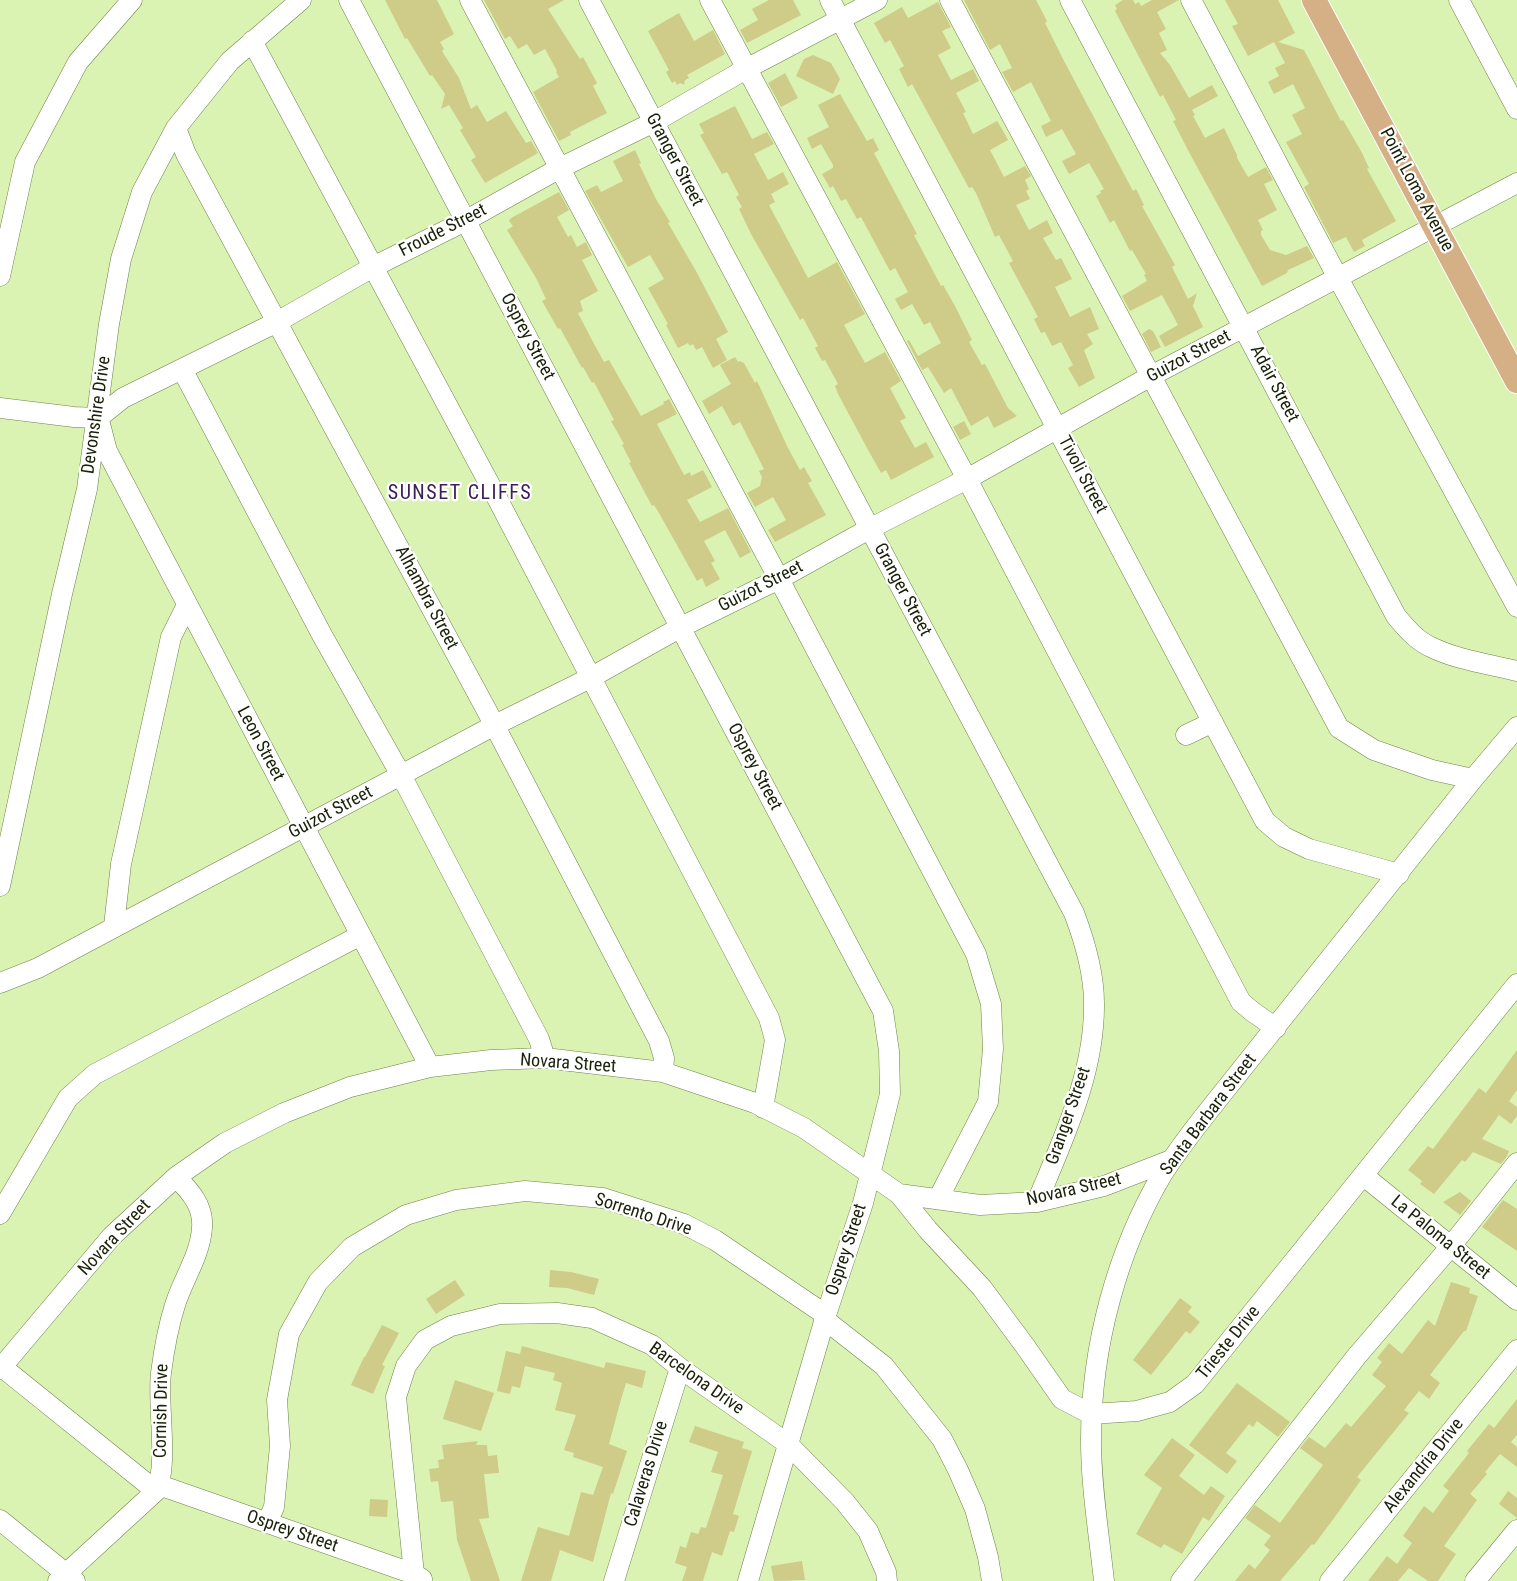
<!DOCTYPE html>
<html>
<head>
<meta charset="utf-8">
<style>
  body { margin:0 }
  canvas { display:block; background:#daf3b3 }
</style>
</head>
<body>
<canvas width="1517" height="1581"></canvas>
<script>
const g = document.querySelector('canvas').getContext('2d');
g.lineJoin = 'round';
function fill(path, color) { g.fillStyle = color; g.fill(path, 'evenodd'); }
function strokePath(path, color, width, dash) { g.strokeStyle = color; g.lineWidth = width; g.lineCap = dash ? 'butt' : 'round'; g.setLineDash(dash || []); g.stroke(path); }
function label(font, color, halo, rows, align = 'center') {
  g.font = font + ' "Roboto Condensed",sans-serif'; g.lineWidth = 4.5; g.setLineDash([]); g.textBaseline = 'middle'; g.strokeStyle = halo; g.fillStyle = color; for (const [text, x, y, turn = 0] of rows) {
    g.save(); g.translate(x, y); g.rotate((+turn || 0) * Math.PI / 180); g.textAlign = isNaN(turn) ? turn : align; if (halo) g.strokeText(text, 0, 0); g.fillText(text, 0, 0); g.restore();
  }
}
fill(new Path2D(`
  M385 0H437L454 34 440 42 444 49 442 51 459 78 471 109 477 105 487 122 506 111 526 143 531 141 538 153 485 183 471 160 476 157 460 130 463 128 449 105 441 109 445 94 432 75 430 76 407 38 405 39Z
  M484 0H564L548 9 580 59 583 57 597 83 593 86 607 113 570 132 571 135 559 141 533 92 559 77 556 72 557 71 545 49 534 55 527 44 518 49 510 36 505 39Z
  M769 0H793L801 15 747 43 740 30 758 20 752 9Z
  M964 0H1036L1047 21 1045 23 1063 59 1133 191 1136 189 1144 205 1142 206 1175 265 1172 267 1188 299 1197 293 1193 306 1203 327 1165 347 1159 336 1178 325 1162 295 1130 311 1122 296 1147 281 1144 275 1146 274 1132 250 1130 251 1114 220 1110 223 1096 196 1101 193 1100 191 1104 189 1089 163 1069 174 1062 161 1076 154 1062 129 1046 137 1041 126 1051 121 1031 82 1013 92 1002 72 1012 68 1000 44 990 50Z
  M1123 0H1133L1135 4 1139 2 1141 6 1152 0H1179L1157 12 1166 29 1159 33 1167 50 1160 53 1170 65 1189 98 1212 85 1218 96 1192 110 1195 115 1193 116 1205 138 1224 128 1237 155V158L1248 177 1266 167 1273 180 1264 184 1277 210 1258 220 1263 230 1261 231V235L1270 250 1286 255 1307 246 1314 258 1288 270 1287 273 1262 286 1190 154 1173 121 1176 120 1163 95 1160 97 1115 11 1117 9 1115 5Z
  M1225 0H1278L1295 33 1278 42 1304 50 1341 121 1343 120 1361 151 1369 168 1367 169 1396 221 1362 240 1365 246 1354 252 1346 237 1333 243 1304 187 1309 184 1286 142 1302 134 1292 115 1305 108 1293 84 1274 94 1268 82 1279 76 1275 68 1285 63 1274 42 1248 56 1232 26 1238 24Z
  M938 2 951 27 942 31 951 48 938 55 951 80 973 69 979 81 956 93 966 112 963 113 973 134 997 121 1002 129 1008 140 990 150 1004 177 1025 166 1031 176 1025 180 1029 189 1026 191 1030 199 1016 205 1029 230 1047 220 1053 233 1043 238 1056 260 1061 258 1072 279 1055 287 1070 317 1090 307 1099 329 1087 334 1093 344 1084 350 1095 378 1079 387 1068 368 1073 365 1061 342 1052 346 1045 332 1041 333 1034 319 1038 317 1009 263 1013 261 999 235 995 237 976 193 972 187 969 188 912 84 908 87 899 69 904 66 890 40 885 43 874 23 902 7 908 18Z
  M679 13 694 41 713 30 725 54 687 75 689 78 685 80 684 85 680 83 677 85 675 81 672 83 666 72 669 70 648 31Z
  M813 55 831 63 840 79 833 94 796 76 804 59Z
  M785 73 798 98 781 107 768 83Z
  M840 94 867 141 873 138 879 150 874 153 917 234 914 235 941 286 943 285 955 306 972 340 969 342 982 365 985 364 1008 408 1017 416 994 428 988 416 971 426 951 388 944 393 928 367 922 370 907 341 909 340 918 356 941 343 930 322 924 325 912 304 901 310 895 299 908 292 895 268 890 271 861 217 857 219 846 199 841 201 833 186 830 188 822 174 833 168V165L821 144 812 149 807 138 829 127 818 105Z
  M735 106 752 139 767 132 774 144 754 154 768 180 783 172 789 184 771 194 775 202 769 205 808 278 837 262 865 314 844 325 865 363 885 352 901 381 890 388 906 418 900 421 915 448 926 442 934 457 891 480 886 470 881 473 867 448 838 394 835 386 838 384 825 360 822 361 815 348 818 346 803 318 800 320 751 234 739 209 742 207 736 197 739 195 727 172 722 174 700 135 704 133 699 124Z
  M635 150 641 163 639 164 656 199 670 222 668 223 696 271 728 332 716 339 727 360 713 368 702 347 696 350 693 344 690 346 688 343 678 348 666 325 668 324 648 288 664 279 650 255 628 267 585 191 597 185 601 192 623 181 613 161Z
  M559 192 569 210 557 217 568 237 571 235 577 247 586 242 592 255 582 260 598 291 580 301 583 311 578 313 593 342 604 362 609 360 641 416 664 404 663 402 669 399 677 414 657 424 684 475 690 472 691 476 703 470 712 487 687 500 700 522 728 508 751 552 740 558 725 530 704 541 715 561 711 563 720 579 706 587 702 578 697 581 659 513 654 505 652 506 629 463 631 462 622 445 624 444 611 421 614 420 594 382 592 383 583 367 582 368 560 328 558 329 542 301 546 299 536 278 507 230 513 226 509 221 511 218Z
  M1149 329 1153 331 1161 347 1151 352 1142 334Z
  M735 357 738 362 740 361 744 363 755 383 757 381 787 446 800 470 804 467 812 481 808 483 826 515 775 542 768 530 786 520 773 497 755 507 747 493 760 486 762 477 759 471 764 469 740 422 733 426 722 406 709 414 702 401 731 384 720 365Z
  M964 421 971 434 960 440 953 427Z
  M1517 1050V1090L1509 1101 1517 1107V1116L1511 1124 1499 1115 1482 1139 1509 1151 1507 1156 1501 1164 1473 1152 1465 1162 1462 1160 1434 1194 1420 1184 1422 1181 1408 1170 1428 1146 1433 1149 1479 1088 1486 1093Z
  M1460 1192 1471 1201 1460 1215 1443 1202Z
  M1503 1200 1517 1209V1251L1482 1227Z
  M550 1270 571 1272 599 1279 594 1295 567 1288 549 1287Z
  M455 1280 465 1295 436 1314 426 1299Z
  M1451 1282 1470 1288 1469 1293 1478 1296 1466 1331H1464L1430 1375 1440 1383 1429 1399 1419 1391 1404 1410 1409 1413 1357 1477 1361 1480 1337 1514 1314 1545 1312 1544 1280 1581H1235L1249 1564 1255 1569 1270 1550 1264 1545 1271 1536 1245 1518 1255 1505 1280 1523 1323 1465 1300 1448 1309 1437 1325 1448 1346 1423 1351 1427 1386 1386 1372 1375 1382 1362 1377 1358 1389 1343 1402 1354 1428 1320 1435 1326Z
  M1180 1298 1192 1307 1188 1312 1200 1322 1190 1334 1186 1331 1151 1375 1133 1360Z
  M382 1325 399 1333 382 1365 385 1366 373 1394 351 1385 364 1357H365Z
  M522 1346 604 1368 606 1362 646 1371 642 1388 626 1383 620 1403 609 1444 627 1451 613 1494 611 1493 593 1562 560 1550 551 1581H521L538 1527 569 1536 581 1492 593 1495 603 1467 573 1457 574 1453 564 1450 576 1415 555 1410 562 1383 553 1380 555 1373 525 1366 520 1388 512 1386 510 1394 497 1391 506 1351 520 1354Z
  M455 1380 494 1393 481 1431 443 1419Z
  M1237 1383 1290 1422 1278 1437 1257 1421 1253 1427 1249 1424 1226 1453 1237 1461 1227 1474 1189 1445Z
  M1517 1399V1435L1511 1442 1517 1447V1467L1500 1454 1485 1472 1487 1474 1470 1494 1477 1500 1444 1546 1456 1554 1438 1581H1428L1409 1568 1398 1581H1368L1387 1556 1397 1564 1412 1543 1403 1536 1419 1513 1424 1506 1433 1513 1449 1491 1443 1486 1469 1453 1467 1451 1489 1424 1494 1428Z
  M695 1426 744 1442 742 1448 752 1451 733 1514 739 1516 734 1532 730 1531 722 1556 712 1552 703 1581H682L687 1567 675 1563 680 1546 686 1548 691 1532 698 1534 701 1527 706 1528 723 1475 711 1472 718 1452 689 1442Z
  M1172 1438 1195 1455 1179 1476 1204 1495 1211 1486 1225 1496 1209 1521 1203 1517 1182 1554 1164 1544 1161 1548 1136 1534 1162 1488 1144 1475Z
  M478 1441 476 1445H487L488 1456 497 1455 499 1473 484 1474 489 1518 479 1519 500 1581H471L457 1540 453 1501 441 1502 438 1481 431 1482 429 1469 439 1468 438 1460 444 1459 442 1445Z
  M1508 1491 1517 1498V1518L1499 1504Z
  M370 1499 388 1500 387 1517 369 1516Z
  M802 1561 805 1580 774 1581 771 1566Z`), '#cfcb88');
const minor = new Path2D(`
  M349 0 883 1011 889 1051 890 1094 863 1203 826 1315 748 1581
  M470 0 779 579 976 954 991 1004 993 1049 988 1102 938 1199
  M589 0 1074 913C1085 942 1094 972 1094 1003 1095 1073 1063 1139 1037 1202
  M710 0 967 479 1241 1002 1253 1012 1276 1028
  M830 0 1265 821 1284 837 1309 849 1399 874
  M950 0 1339 728 1374 750 1432 770 1473 779
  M1070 0 1396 616C1406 628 1417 641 1431 647 1457 660 1489 664 1517 671
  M1191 0 1338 278 1517 607
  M1459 0 1517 109
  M252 41 497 498 769 1018 775 1040 763 1108
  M176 128 186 154 487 711 659 1041 664 1058 663 1072
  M0 276 25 162 78 62 132 0
  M182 369 322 635 401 775 539 1039 545 1058
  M0 408 74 417 98 418 123 398 277 322 373 267 465 221 560 168 654 122 746 69 877 0
  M100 424 107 451 430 1067
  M1186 735 1213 722
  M0 886 62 594 87 489 109 324 121 259 142 192 176 128 230 61 301 0
  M114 926 121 864 171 637 187 605
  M0 983 38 968 495 725 590 678 681 627 779 579 869 529 967 479 1151 376 1517 183
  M1364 1176 1517 1300
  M899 1194 928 1230 982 1288 1025 1346 1062 1399 1091 1414 1137 1411 1170 1402 1195 1384 1517 984
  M0 1214 68 1098 95 1074 122 1060 361 935
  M824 1319 884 1366 942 1439 958 1470 975 1509 988 1557 992 1581
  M2 1367 156 1491
  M0 1369 112 1236 176 1177 225 1143 284 1113 350 1087 430 1067 491 1060 545 1058 663 1072 755 1103 804 1128 899 1194 980 1205 1037 1202 1104 1186 1171 1160
  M159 1485 414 1574 422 1579
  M0 1520 75 1581
  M267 1523 274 1507 280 1446 277 1400 289 1334 318 1282 352 1247 406 1215 456 1200 525 1191 603 1198 684 1224 715 1240 826 1315
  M414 1574 396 1397 406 1366 425 1340 451 1326 500 1314 557 1313 592 1318 652 1345 680 1368 788 1444 845 1502 868 1531 886 1572 887 1581
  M58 1581 156 1491C169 1465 157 1405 161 1373 164 1350 168 1327 175 1305 183 1279 200 1256 202 1228 204 1206 190 1191 176 1177
  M614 1581 680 1368
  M1104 1581C1099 1534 1091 1487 1091 1440 1091 1349 1116 1252 1163 1173 1176 1153 1191 1133 1206 1114L1473 779 1517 727
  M1181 1581 1356 1357 1451 1246 1517 1163
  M1330 1581 1517 1350
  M1475 1581 1517 1530`);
const major = new Path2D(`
  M1314 0 1517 381`);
strokePath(minor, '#6e8348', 21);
strokePath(major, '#fff', 26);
strokePath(minor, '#fff', 20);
strokePath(major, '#d5af85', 24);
label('18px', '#192109', '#fff', [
  ["Granger Street",674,160,62],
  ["Point Loma Avenue",1416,190,62],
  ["Froude Street",443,231,-27],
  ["Osprey Street",527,337,62],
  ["Guizot Street",1189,357,-28],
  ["Adair Street",1274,384,62],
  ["Devonshire Drive",97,415,-82],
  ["Tivoli Street",1082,475,62],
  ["Guizot Street",761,587,-27],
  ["Granger Street",902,590,62],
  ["Alhambra Street",426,598,62],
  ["Leon Street",260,744,62],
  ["Osprey Street",754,767,62],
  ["Guizot Street",331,813,-28],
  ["Novara Street",568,1064,4],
  ["Santa Barbara Street",1209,1115,-53],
  ["Granger Street",1069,1116,-71],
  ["Novara Street",1074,1190,-13],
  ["Sorrento Drive",643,1215,18],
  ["Novara Street",115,1238,-47],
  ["La Paloma Street",1440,1238,39],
  ["Osprey Street",847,1250,-72],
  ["Trieste Drive",1229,1343,-51],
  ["Barcelona Drive",696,1379,35],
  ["Cornish Drive",162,1411,-89],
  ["Alexandria Drive",1424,1466,-51],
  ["Calaveras Drive",647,1474,-73],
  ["Osprey Street",292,1532,19]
]);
g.letterSpacing = '1.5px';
label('20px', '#3d2059', '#fff', [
  ["SUNSET CLIFFS",460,494]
]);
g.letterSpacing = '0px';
</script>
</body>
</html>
